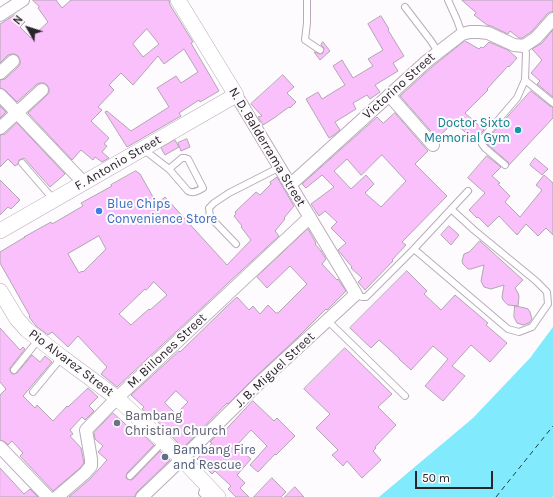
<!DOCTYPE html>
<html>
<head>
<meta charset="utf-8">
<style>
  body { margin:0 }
  #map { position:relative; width:553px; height:497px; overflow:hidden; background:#fdfbfd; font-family:Karla,sans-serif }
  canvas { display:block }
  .north { position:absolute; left:8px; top:8px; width:40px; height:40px; -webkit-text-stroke:3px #fdfbfd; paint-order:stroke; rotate:309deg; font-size:11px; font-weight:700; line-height:16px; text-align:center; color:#292429 }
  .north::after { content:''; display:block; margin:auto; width:14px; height:18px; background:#292429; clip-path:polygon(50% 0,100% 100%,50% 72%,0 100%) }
  .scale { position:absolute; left:415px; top:471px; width:78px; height:18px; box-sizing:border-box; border:2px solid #292429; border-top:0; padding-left:5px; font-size:12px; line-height:14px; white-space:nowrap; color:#292429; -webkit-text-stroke:3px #fdfbfd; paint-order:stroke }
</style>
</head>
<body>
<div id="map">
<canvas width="553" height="497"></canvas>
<div class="north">N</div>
<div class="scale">50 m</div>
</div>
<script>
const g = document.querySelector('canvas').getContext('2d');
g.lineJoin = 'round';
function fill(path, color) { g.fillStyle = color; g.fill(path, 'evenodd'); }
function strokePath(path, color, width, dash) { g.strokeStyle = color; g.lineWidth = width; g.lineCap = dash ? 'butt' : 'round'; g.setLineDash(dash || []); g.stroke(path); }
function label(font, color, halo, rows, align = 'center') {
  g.font = font + ' Karla,sans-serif'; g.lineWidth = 4; g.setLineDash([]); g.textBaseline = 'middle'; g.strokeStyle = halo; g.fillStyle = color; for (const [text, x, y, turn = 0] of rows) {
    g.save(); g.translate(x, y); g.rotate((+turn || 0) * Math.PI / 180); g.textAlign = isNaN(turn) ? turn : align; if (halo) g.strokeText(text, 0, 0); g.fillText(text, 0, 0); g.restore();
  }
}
fill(new Path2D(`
  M553 327V496L552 497H379L473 418 530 358Z`), '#81eafc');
strokePath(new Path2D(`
  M496 497 553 426`), '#273f44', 1, [5, 4]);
const building = new Path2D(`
  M33 0H56L62 8 71 0H169L170 5 193 42 191 43 219 91 200 102 199 100 179 113 181 116 127 147 105 112 107 111 131 131 169 107 157 88 176 76 181 83 198 72 184 49 164 64 158 56 133 85 121 73 109 85 114 90 98 107 102 110 91 121 109 138 104 144 107 146 102 152 109 158 102 162 95 157 93 160 81 150 72 160 28 113 47 95 49 92V89L47 85 44 83H40L37 84 17 102 5 90 0 88V80L5 79 18 67 20 64V60L18 56 15 54H12L8 55 0 63V24L16 14 25 22 20 27 31 38 48 22 38 8 39 7ZM147 29 159 44 143 57 133 44Z
  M462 0H553V12H550L547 14 531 32 522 38H519L510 31 508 34 491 26 487 25 474 15 476 13Z
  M381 16 389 29 388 30 404 56 393 63 398 71 375 85 380 92 370 99 367 95 353 103 356 109 335 122 340 130 334 135 329 138 306 99 318 92 322 99 345 85 333 66 342 60 353 78 373 66 368 59 383 50 368 24Z
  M553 30V97L537 84 540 81 531 73 542 60 532 49 542 43Z
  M465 41 479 49 481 47 483 48 489 42 508 50 517 58 509 67 508 66 487 89 488 90 465 113 484 130 474 140 455 123 451 127 450 126 437 138 400 96 432 67Z
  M323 42 330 51 320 60 314 52 320 54 323 53 324 48 321 45Z
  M283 75 294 87 287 93 296 102 290 108 289 107 274 118 263 125 258 117 262 116 251 104Z
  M531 91 550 106 553 107V118L509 165 508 162 488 145 486 142V141Z
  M0 106 6 112 0 118Z
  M395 113 428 151 415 164 447 196 402 242 406 245 392 260 393 261 365 290 358 282 362 278 351 268 352 267 338 250 346 243 331 228 337 222 325 211 319 216 311 204 334 187 322 175 306 188 302 184 377 117 383 123ZM382 155 406 181 381 207 365 193 374 184 366 175 351 189 334 171 347 159 361 175Z
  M17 123 65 174 50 187 24 158 19 160 18 164 15 166 8 159 0 167V135L5 134Z
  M187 139 190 147 181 151 178 143Z
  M175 140 179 147 165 155 161 148Z
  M487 156 501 167 492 176 500 183 498 184 510 196 505 202 520 217 542 190 536 185 544 175 553 183V235L546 228 538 236 526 224 517 235 499 216 488 227 478 217 477 218 469 210 485 193 468 178Z
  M535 158 548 169 542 175 530 165Z
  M136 171 140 174 157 204 165 197 227 265 251 240 241 227 242 226 234 216 236 214 235 212 256 192 260 195 271 184 270 182 277 177 294 206 284 218 285 219 275 231 279 236 229 282 207 303 117 387 101 374 107 367 78 336 68 347 52 332 48 335 36 326 29 317 30 316 0 263V252L25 237H24L51 222 52 224 83 206 81 203 112 186 111 185ZM99 236 106 249 83 272 82 271 79 273 68 254ZM154 282 167 295 150 310 149 309 141 316 131 325 119 314 145 289 146 290Z
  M0 180 20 200 11 209 8 207 0 215Z
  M449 226 459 235 451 245 441 235Z
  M308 229 316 243 315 244 321 251 326 259 322 264 337 280 338 279 346 291 327 310 326 309 297 338 252 380 228 404 227 403 183 448 152 416 151 417 142 409 144 407 131 395 179 351 180 352 225 308 237 297 249 310 253 306 260 314 268 305 276 313H278L307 284 290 266 267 288 257 277ZM176 391 188 402 176 414 165 403Z
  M480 241 523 280 515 288 518 293 519 296 518 306 508 305 503 300 502 297 504 285 491 289 484 287 481 281 484 265 471 269H468L463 264 462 261 464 254 469 252Z
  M407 271 427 291 424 294 441 310 455 295 488 323 486 325 507 343 490 362 471 345 452 366 465 376 443 401 425 386 448 359 433 346 411 370 399 359V358L379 340 371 348 350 328Z
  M515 306 525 308 528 309 530 312 532 319 529 323 523 325 517 323 514 317Z
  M0 328 20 350 23 347 25 349 10 368V371L12 374H14L17 373 32 355 40 362 45 356 52 362 23 396 35 408 37 405 53 421 67 406 68 407 88 388 98 397 89 406 94 411 85 420 82 417 70 430 73 434 70 436 81 448 84 463 80 468 53 491 20 456 23 453 12 441 8 445 5 442 0 440V395L6 389 0 382Z
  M345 348 392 394 378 407 396 425 375 447 376 448 373 451 381 460 362 478 347 461 343 466 332 455 338 450 316 428 330 414 304 389Z
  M253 401 274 421 277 418 295 436 276 455 275 454 258 472 250 465 267 446 251 430 236 446 251 459 237 475 245 483 240 488 249 497H236L228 489 231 486 215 471 212 474 197 459 212 443 210 442 223 429 224 431Z
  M113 413 133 431 136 428 154 445 127 473 126 477 127 479 131 480 133 479 160 451 170 460 137 492 134 497H69L90 479 107 460 98 452 103 446 95 439 94 433Z
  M0 468 24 494 30 489 38 497H0Z
  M272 478 286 492 281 497H254Z
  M295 487 304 497H285Z`);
fill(building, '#f9c0fc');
strokePath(building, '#b2a5b2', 1);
const service = new Path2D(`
  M307 0V23L305 40 320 50
  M448 0 457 20 462 34
  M405 7 431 41 438 52
  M525 80 553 103
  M143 149 169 169 188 191C193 194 198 191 203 188L188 159 185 158H182L169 169
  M22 163 54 200
  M505 165 485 148 482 144V139L517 98 525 80 526 53 524 46
  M236 244 210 217 209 208 214 203 229 193 280 167
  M414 249 508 329 519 332 532 327 548 304 547 292 536 281 474 230 451 209
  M356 294 362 297H366L414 249 468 191
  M327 320 405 396
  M14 370 39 339
  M33 392 62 357
  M130 476 163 442
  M205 485 202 493 206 497`);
const minor = new Path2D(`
  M0 15 23 0
  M0 73 13 61
  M0 95 84 183
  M389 95 433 145
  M0 128 42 90
  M290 185 427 61 462 34 470 32H479L488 33 514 45 524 46 536 38 553 19
  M0 447 48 497
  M57 497 85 473 91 466V459L86 430 117 398 310 217
  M142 497 182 459 257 385 356 294 236 95`);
const tertiary = new Path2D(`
  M0 231 236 95 178 0
  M0 291 17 319 27 330 63 358 117 398 181 458 218 497`);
strokePath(service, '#b9acb9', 8);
strokePath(minor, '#b9acb9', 14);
strokePath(tertiary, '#b9acb9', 16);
strokePath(service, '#fff', 6);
strokePath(minor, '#fff', 12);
strokePath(tertiary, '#fff', 15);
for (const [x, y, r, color] of [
  [518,130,4,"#0f9aa8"],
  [99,211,4,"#3f7fe0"],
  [117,423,4,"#6b7280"],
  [165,457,4,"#5c6f8a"]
]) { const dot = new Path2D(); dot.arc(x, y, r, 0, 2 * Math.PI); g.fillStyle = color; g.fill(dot); strokePath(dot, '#fdfbfd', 1.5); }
label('13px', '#292429', '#fdfbfd', [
  ["Victorino Street",399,86,-42],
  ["N. D. Balderrama Street",267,147,59],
  ["F. Antonio Street",118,163,-30],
  ["M. Billones Street",167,351,-43],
  ["Pio Alvarez Street",71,363,37],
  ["J. B. Miguel Street",275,370,-43]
]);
label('13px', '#0d838f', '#fdfbfd', [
  ["Doctor Sixto",510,123],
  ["Memorial Gym",510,138]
], 'right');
label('13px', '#366cbe', '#fdfbfd', [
  ["Blue Chips",107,204],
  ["Convenience Store",107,219]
], 'left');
label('13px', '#5b616d', '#fdfbfd', [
  ["Bambang",125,416],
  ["Christian Church",125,431]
], 'left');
label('13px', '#4e5e75', '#fdfbfd', [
  ["Bambang Fire",173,450],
  ["and Rescue",173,465]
], 'left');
</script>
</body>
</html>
